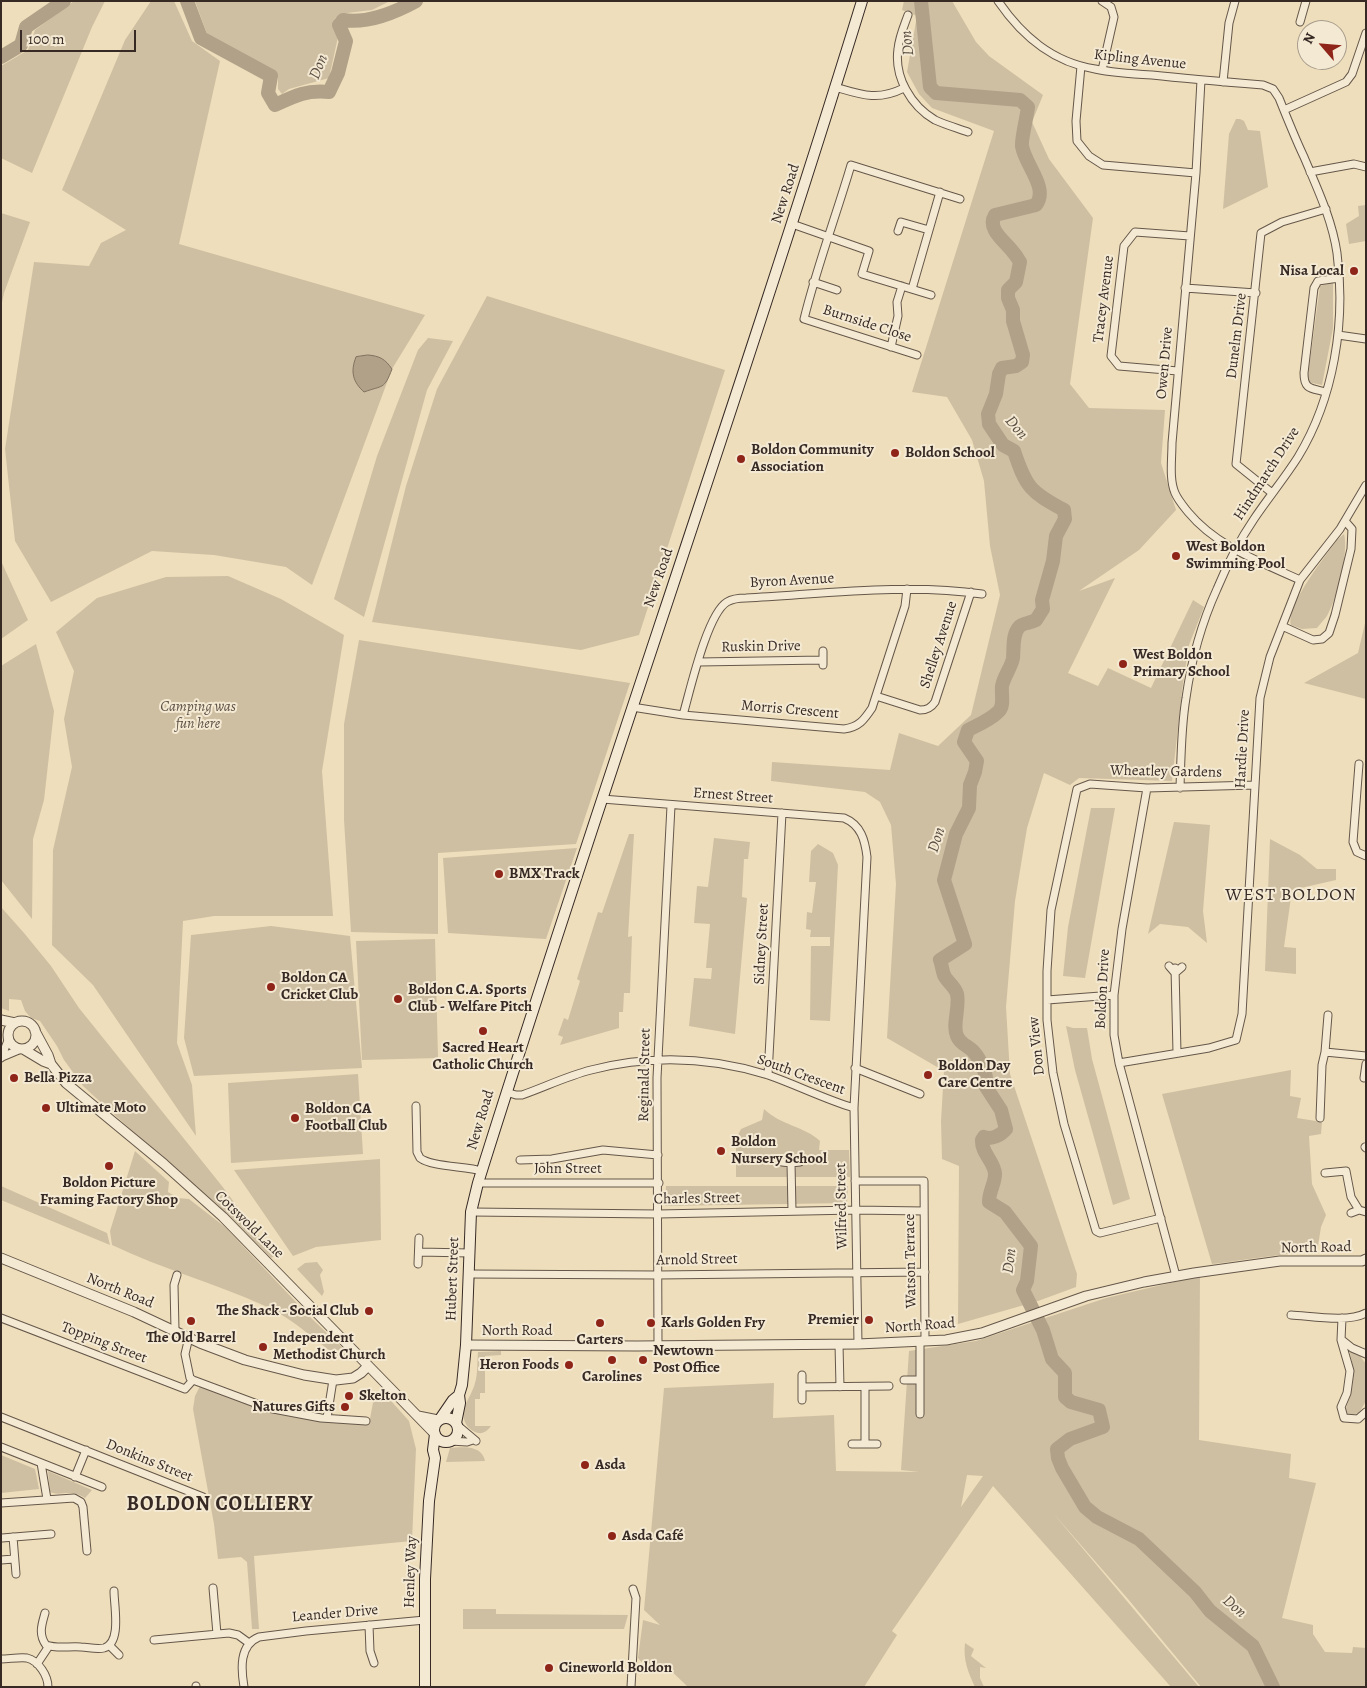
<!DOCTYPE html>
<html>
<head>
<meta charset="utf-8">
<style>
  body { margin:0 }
  #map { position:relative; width:1367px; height:1688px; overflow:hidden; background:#eedebb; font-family:Alegreya,serif }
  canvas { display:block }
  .frame { position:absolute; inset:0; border:2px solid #372a25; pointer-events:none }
  .north { position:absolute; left:1297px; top:20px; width:50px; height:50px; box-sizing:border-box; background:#f4ead3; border:1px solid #a89d8d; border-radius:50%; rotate:297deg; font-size:14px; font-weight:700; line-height:20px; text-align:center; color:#372a25 }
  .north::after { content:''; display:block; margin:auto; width:18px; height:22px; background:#8f2418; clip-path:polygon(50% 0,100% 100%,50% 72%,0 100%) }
  .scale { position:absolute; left:20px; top:30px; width:116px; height:22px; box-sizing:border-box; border:2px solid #372a25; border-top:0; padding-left:6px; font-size:15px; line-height:18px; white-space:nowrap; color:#372a25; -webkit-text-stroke:4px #f4ead3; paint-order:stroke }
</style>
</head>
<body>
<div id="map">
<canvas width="1367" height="1688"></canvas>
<div class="frame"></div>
<div class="north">N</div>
<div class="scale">100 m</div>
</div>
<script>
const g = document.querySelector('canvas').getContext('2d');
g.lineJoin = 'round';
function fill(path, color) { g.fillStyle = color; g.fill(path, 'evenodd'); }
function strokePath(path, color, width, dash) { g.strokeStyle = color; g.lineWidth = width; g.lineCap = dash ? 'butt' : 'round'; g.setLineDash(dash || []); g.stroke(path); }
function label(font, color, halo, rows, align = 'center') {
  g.font = font + ' Alegreya,serif'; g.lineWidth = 4; g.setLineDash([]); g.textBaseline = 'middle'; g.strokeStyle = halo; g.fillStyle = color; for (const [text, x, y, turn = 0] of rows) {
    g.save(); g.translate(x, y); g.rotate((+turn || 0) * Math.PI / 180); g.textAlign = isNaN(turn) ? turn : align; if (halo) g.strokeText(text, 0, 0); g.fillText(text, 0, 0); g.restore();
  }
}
fill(new Path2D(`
  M74 1H105L92 27 32 173 1 158V66L28 50 35 30Z
  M151 1H174L192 41 220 61 179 244 425 315 392 369 312 585 286 567 214 555 152 551 51 602 15 541 5 449 34 262 89 266 101 243 126 230 62 190 125 40Z
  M195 1H390L372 10 347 13 335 18 333 28 338 37 329 78 289 89 282 94 278 89V77L207 34Z
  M904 1H952L976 42 989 56 1043 95 1032 122 1049 159 1093 218 1070 384 1089 408 1165 410 1161 463 1176 510 1139 550 1079 591 1115 578 1068 673 1098 686 1108 668 1151 688 1193 600 1204 607 1189 645 1183 683 1172 781 1079 778 1070 785 1044 773 1027 828 1015 901 1006 1007 1010 1074 1077 1274 1076 1287 1038 1301 958 1324 959 1166 942 1159 941 1121 944 1071 887 1038 896 884 891 825 880 802 865 792 771 781 772 762 890 770 899 733 938 746 971 715 1000 595 990 546 984 481 972 440 947 397 912 392 994 131 932 108 919 94 907 72 917 16 902 10Z
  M1236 119H1240L1244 121 1248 130 1260 131 1268 187 1223 209 1229 134Z
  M1366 205V241L1349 244 1346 224 1359 216 1358 206Z
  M1 213 30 222 4 293 1 307Z
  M1333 282V328L1322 385 1307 382 1320 286Z
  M487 296 725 370 639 635 581 650 372 622 406 486 437 389Z
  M428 338 453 341 427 390 364 617 334 599 377 456 418 350Z
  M1344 534C1349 553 1337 598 1327 616 1324 620 1320 624 1317 628L1302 629 1291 625C1286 605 1325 557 1337 540Z
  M1 561 28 620 1 639Z
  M228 576 281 599 344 635 322 771 333 916H214L183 921 177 1043 192 1085 196 1136 93 985 52 945 53 850 72 767 64 719 74 671 56 632 97 598 166 577Z
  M1366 619V699L1304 683 1358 653Z
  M359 640 630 683 576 844 438 853V934L351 932 344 820V724Z
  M36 644 54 711 44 800 33 839 32 919 1 880V666Z
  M1091 808H1115L1085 978 1063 976 1068 927Z
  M1174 822 1210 825 1203 911 1207 943 1188 927 1160 924 1148 934Z
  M629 834H634L628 937 632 936 630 993H624L623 1012H619V1028L560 1045 563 1037 558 1035 564 1018 568 1020 580 981 577 979 598 912 602 913Z
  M714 838 750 842 748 859H744L742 897 747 898 735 1034 689 1026 694 978 711 979 712 968H706L710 924 694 923 697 886 708 887Z
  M1270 839 1300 855 1317 869H1336V880L1292 890 1284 947 1296 948V974L1265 971Z
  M818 844 833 853 838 865 830 1021 810 1020 811 946H830V937H810L811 930 806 929 807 912 812 913 816 882H809L811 851Z
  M577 848 546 939 448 933 443 858Z
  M1 907 24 933 51 966 79 1008 222 1186 274 1256 271 1258 217 1204 163 1159 83 1086 64 1060 57 1046 40 1021 31 1018 25 1011 21 1000 9 999V1011L1 1008Z
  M271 926 350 936 362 1068 194 1076 184 1038 191 935Z
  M435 939 438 1058 362 1060 356 941Z
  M1066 1026 1073 1028H1087L1092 1059 1130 1199 1113 1205 1075 1070Z
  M1291 1070 1290 1096 1301 1098 1297 1118 1322 1122 1321 1134 1309 1136 1312 1184 1326 1215 1321 1227 1317 1252C1282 1253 1247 1260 1212 1264L1162 1094Z
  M358 1074 363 1154 231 1163 228 1083Z
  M764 1109C780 1125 804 1126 820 1141L819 1150H849L850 1177H736V1139L741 1129 762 1120Z
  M135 1151 169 1182 168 1192 178 1198 189 1199 225 1227 310 1317 351 1356V1360L344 1361C318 1343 294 1319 265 1306 215 1283 162 1269 112 1245L110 1231Z
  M380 1159 381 1240 316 1247 293 1256 234 1170Z
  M1 1186 107 1233 110 1245 1 1200Z
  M666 1186H848L847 1203 665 1206Z
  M317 1262 323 1270 320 1275 324 1292 322 1296 297 1269 305 1263Z
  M1200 1276 1199 1440 1291 1454 1289 1478 1316 1483 1282 1618 1313 1625V1634L1325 1652 1352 1653 1353 1647 1366 1648V1687H1201L1128 1599 1053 1513 1199 1687H1171L993 1486 892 1631 897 1635 864 1687H688L663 1663 659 1668C651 1665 643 1666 638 1658L643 1620 660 1625 644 1610 664 1388 774 1383 773 1418 834 1415 836 1471 919 1472 901 1470 909 1351 976 1341 1106 1298ZM967 1475 983 1476 961 1507Z
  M1349 1349 1360 1356 1366 1364V1401L1359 1413 1350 1416 1345 1411C1354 1386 1356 1376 1349 1349Z
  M501 1351V1355L485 1356V1393H480V1399H475V1426H491C488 1430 484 1434 478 1433 474 1432 471 1430 468 1427 456 1411 471 1399 475 1383 478 1374 477 1362 478 1352Z
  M200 1386 314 1420 369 1424 375 1392 384 1393 409 1421 416 1449 412 1541 254 1556 259 1629H252L247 1562 241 1557 218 1559 214 1524 193 1409 195 1396Z
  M450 1448C462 1447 482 1445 485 1461L446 1462Z
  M1 1455 35 1469 39 1489 1 1493Z
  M48 1471 92 1490 85 1498C69 1488 61 1497 50 1492Z
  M463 1609H496V1614L628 1615 624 1629H463Z
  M965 1643 974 1649 971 1656 986 1668 980 1667V1678L984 1687H975C968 1672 963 1660 965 1643Z`), '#cfbfa2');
const water = new Path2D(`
  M368 355C380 356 385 359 392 369 384 390 383 385 364 392 353 382 350 372 356 357Z`);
fill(water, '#b0a188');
strokePath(water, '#807160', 1);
strokePath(new Path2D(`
  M187 1 201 38 271 76 268 93 275 105C296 95 306 90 329 92L338 73 346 41 339 25 343 20C368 24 394 13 416 1
  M921 1 930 87 936 93 1020 100 1028 107C1027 116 1021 140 1022 146 1025 165 1049 188 1036 205L995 215C986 229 1006 242 1013 252 1016 255 1018 259 1020 262L1016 282 1008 290V298L1013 310V321L1023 355 1022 362 1016 366 1002 368 999 374 996 394 988 414 989 424 1003 445 1014 451C1026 487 1030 492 1064 510L1065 519 1056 536 1053 561 1042 600 1043 609 1036 620C1031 623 1022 623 1019 627 1012 635 1014 648 1013 658 1012 666 1004 676 1002 686 1001 695 1005 706 998 712 990 720 978 725 968 730L964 742 977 761 975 772 970 785 969 808 956 834 944 880 965 944 940 960C942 965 942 970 944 975 947 982 955 986 957 994 960 1007 952 1025 957 1036 960 1044 968 1046 973 1051 981 1060 988 1075 986 1087L1001 1110 1006 1129C1001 1135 992 1140 984 1137L982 1140C981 1153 995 1162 995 1174 995 1184 989 1191 989 1202L1005 1212 1031 1246 1027 1281 1023 1290 1043 1330 1052 1359 1065 1373V1397L1071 1402 1099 1410 1103 1427 1070 1439 1057 1449 1058 1458 1062 1468 1085 1507 1097 1517 1139 1539 1195 1592 1210 1611 1253 1646 1273 1687
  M1 57 21 45 26 27 64 1`), '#b0a188', 14);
const minor = new Path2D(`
  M998 1C1022 36 1052 62 1095 69 1114 73 1133 74 1152 75 1189 79 1226 82 1263 85L1273 89 1279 98C1287 118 1295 138 1304 157 1317 188 1332 219 1337 253 1346 322 1334 398 1298 457 1284 479 1268 498 1254 519 1239 541 1227 565 1217 589 1202 622 1191 662 1186 698 1181 728 1181 758 1180 788
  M1102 1 1111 7 1114 17 1102 70
  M908 15C904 26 899 37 898 49 894 77 911 106 935 120 946 125 957 128 968 132
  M1300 22 1306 1
  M1081 66 1076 121 1077 141 1089 156 1103 165 1196 173
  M1201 80 1196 173 1172 443C1172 459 1169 479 1175 493 1178 500 1184 507 1188 512 1217 547 1261 562 1300 580
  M1223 82 1229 23 1235 1
  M835 87C862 95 878 101 904 88
  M1284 110 1346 82 1352 74 1366 33
  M1310 172 1354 164 1366 167
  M792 224 869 251 862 274 931 295
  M898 231 901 222 929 230
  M813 282 837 290
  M1185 288 1256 293
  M912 289 940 192
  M1338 335 1366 339
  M891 347 898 316 897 302 902 286
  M917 355 804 319C817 266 836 216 851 165L960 199
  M1178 371 1119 366 1111 356 1124 246 1135 232 1190 236
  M1326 392C1311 388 1304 390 1304 373L1314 288 1318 281 1339 278
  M1272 493 1236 464 1261 233 1282 222 1326 209
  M1282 626 1313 640 1322 639 1329 633 1335 615 1351 549 1352 529 1345 521
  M699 662 823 660
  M823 665V651
  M876 696 920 710C927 710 931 708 935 702L971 592
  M632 707 683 715 844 729C859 727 864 720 872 708L905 606 907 589
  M683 715C690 691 707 614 727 602 732 599 739 598 746 598 822 594 906 583 982 594
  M1359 764 1353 842 1357 852 1366 856
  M1147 788 1122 929 1114 995V1035L1119 1063 1176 1276
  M602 799 844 818C861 825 865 840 867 857L854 1108 858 1344
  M1169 966 1175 973 1182 967
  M1175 968 1177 1053
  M1047 1000 1114 995
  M1325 1052 1366 1056
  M2 1057 21 1049
  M1 1058 9 1038
  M1119 1063 1209 1048 1236 1040 1242 1014 1260 698 1270 657 1300 580 1340 529 1366 485
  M855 1068 920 1094
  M768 1075 782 813
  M1364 1078 1366 1064
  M506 1092 516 1095H522C545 1087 567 1076 591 1070 649 1055 710 1057 768 1075 797 1085 824 1099 854 1108
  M416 1106 417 1152 420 1158C432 1167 465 1166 482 1171
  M1320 1118 1322 1065 1325 1052 1328 1015
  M1365 1147 1366 1148
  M520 1160 552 1159 603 1150 658 1155
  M782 1162 791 1163
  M1325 1173 1346 1171 1351 1197 1359 1210
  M855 1181H924L925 1341
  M478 1183H659
  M792 1211 791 1163 800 1162
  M471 1212 658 1214 855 1210 924 1211
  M1351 1213 1359 1210 1366 1212
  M1161 1218 1100 1233 1096 1231 1064 1124 1053 1073 1047 1020V971L1051 910 1077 789 1090 784 1147 788 1255 785
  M419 1252 470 1253
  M418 1264 419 1238
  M469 1274 658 1275 925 1272
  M1291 1315C1311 1316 1348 1323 1366 1313
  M1 1318 185 1389 193 1380
  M1342 1318 1341 1340 1350 1371 1347 1393 1341 1407 1344 1418 1358 1419 1366 1412
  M175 1330 174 1285 177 1275
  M189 1337 185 1354 190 1378 193 1380 268 1408 321 1418 366 1421
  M1342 1340 1352 1348 1366 1354
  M920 1342V1414
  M839 1344 840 1387
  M658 1345 657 1078 671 806
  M904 1380H920
  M802 1387 889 1386
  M802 1400V1375
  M1 1417 203 1497
  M327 1418 333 1380
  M457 1425 476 1441
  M450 1441 467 1442 473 1440
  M852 1444H877
  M865 1444V1387
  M1 1447 102 1487
  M41 1463 47 1499
  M75 1477 86 1450
  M1 1503 74 1498 81 1502 83 1507 87 1551
  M13 1537 16 1574
  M2 1538 51 1534
  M1 1560 14 1559
  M213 1588 217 1634
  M45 1613C42 1624 38 1634 46 1645 57 1649 69 1646 81 1647 88 1647 96 1650 104 1648 122 1643 114 1606 114 1591
  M369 1625 370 1651 374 1663
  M154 1640 229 1633 238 1635 249 1643
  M109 1645 119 1655
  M1 1659C9 1659 19 1657 27 1658 39 1661 48 1676 48 1687
  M37 1664 49 1646
  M196 1686V1687
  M244 1687C241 1669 239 1645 259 1637L306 1631 425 1620
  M631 1687 636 1598 633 1589`);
const tertiary = new Path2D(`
  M1 1020 15 1023
  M8 1035a14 14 0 1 1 28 0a14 14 0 1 1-28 0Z
  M35 1031 48 1055 51 1064 66 1083 164 1164 223 1217 434 1433
  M23 1049 43 1061 51 1064
  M1 1258 134 1312 200 1343 245 1360 304 1375 336 1380 353 1378 361 1373 368 1366
  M466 1345 637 1346 858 1344 946 1340 982 1333 1086 1296 1144 1282 1194 1273 1280 1261H1362L1366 1259
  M418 1416 438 1420`);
const secondary = new Path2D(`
  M434 1430a12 12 0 1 1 24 0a12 12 0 1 1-24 0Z
  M440 1419 453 1400 459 1395
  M456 1423 460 1403 459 1395 462 1385 466 1345 471 1212 478 1183C602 787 740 397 862 1
  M425 1687V1579L429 1501 435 1458 433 1450 435 1434`);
strokePath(minor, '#65574a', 9);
strokePath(tertiary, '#65574a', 11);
strokePath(secondary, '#372a25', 12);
strokePath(minor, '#f4ead3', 7);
strokePath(tertiary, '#f4ead3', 9);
strokePath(secondary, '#f4ead3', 10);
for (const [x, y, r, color] of [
  [1354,271,5,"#8f2418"],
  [895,453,5,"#8f2418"],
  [741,459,5,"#8f2418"],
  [1176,556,5,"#8f2418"],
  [1123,664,5,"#8f2418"],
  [499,874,5,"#8f2418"],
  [271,987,5,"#8f2418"],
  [398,999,5,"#8f2418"],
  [483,1031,5,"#8f2418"],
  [928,1075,5,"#8f2418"],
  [14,1078,5,"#8f2418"],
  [46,1108,5,"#8f2418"],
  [295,1118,5,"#8f2418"],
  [721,1151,5,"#8f2418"],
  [109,1166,5,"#8f2418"],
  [369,1311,5,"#8f2418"],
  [869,1320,5,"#8f2418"],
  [191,1321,5,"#8f2418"],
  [600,1323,5,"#8f2418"],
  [651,1323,5,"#8f2418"],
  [263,1347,5,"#8f2418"],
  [612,1360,5,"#8f2418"],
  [643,1360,5,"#8f2418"],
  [569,1365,5,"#8f2418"],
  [349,1396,5,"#8f2418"],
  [345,1407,5,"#8f2418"],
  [585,1465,5,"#8f2418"],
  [612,1536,5,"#8f2418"],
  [549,1668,5,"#8f2418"]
]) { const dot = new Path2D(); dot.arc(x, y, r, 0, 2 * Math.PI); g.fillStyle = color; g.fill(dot); strokePath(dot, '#f4ead3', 2); }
label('15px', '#372a25', '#f4ead3', [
  ["Kipling Avenue",1140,60,6],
  ["New Road",786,194,-72],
  ["Tracey Avenue",1104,299,-83],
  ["Burnside Close",867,324,18],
  ["Dunelm Drive",1237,336,-83],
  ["Owen Drive",1165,363,-85],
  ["Hindmarch Drive",1267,474,-57],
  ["New Road",659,578,-71],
  ["Byron Avenue",792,581,-3],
  ["Shelley Avenue",939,645,-72],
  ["Ruskin Drive",761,647,-1],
  ["Morris Crescent",790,710,5],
  ["Hardie Drive",1243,749,-87],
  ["Wheatley Gardens",1166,772,1],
  ["Ernest Street",733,796,4],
  ["Sidney Street",762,944,-87],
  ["Boldon Drive",1103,989,-87],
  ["Don View",1037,1046,-96],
  ["Reginald Street",645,1075,-89],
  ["South Crescent",801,1075,20],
  ["New Road",481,1120,-73],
  ["John Street",568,1169],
  ["Charles Street",697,1199,-1],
  ["Wilfred Street",842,1206,-91],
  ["Cotswold Lane",249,1225,44],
  ["North Road",1316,1248,-1],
  ["Arnold Street",697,1260,-1],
  ["Watson Terrace",911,1261,-91],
  ["Hubert Street",453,1279,-88],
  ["North Road",120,1291,22],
  ["North Road",920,1326,-4],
  ["North Road",517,1331],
  ["Topping Street",104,1343,21],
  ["Donkins Street",149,1461,22],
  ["Henley Way",411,1572,-88],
  ["Leander Drive",335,1614,-5]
]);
label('bold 15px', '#372a25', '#f4ead3', [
  ["Nisa Local",1344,271,"right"],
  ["Boldon Community",751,450],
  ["Association",751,467],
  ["Boldon School",905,453],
  ["West Boldon",1186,547],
  ["Swimming Pool",1186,564],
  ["West Boldon",1133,655],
  ["Primary School",1133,672],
  ["BMX Track",509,874],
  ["Boldon CA",281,978],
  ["Cricket Club",281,995],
  ["Boldon C.A. Sports",408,990],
  ["Club - Welfare Pitch",408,1007],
  ["Sacred Heart",483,1048,"center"],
  ["Catholic Church",483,1065,"center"],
  ["Boldon Day",938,1066],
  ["Care Centre",938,1083],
  ["Bella Pizza",24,1078],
  ["Ultimate Moto",56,1108],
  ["Boldon CA",305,1109],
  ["Football Club",305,1126],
  ["Boldon",731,1142],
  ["Nursery School",731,1159],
  ["Boldon Picture",109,1183,"center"],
  ["Framing Factory Shop",109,1200,"center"],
  ["The Shack - Social Club",359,1311,"right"],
  ["Premier",859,1320,"right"],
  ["Karls Golden Fry",661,1323],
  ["The Old Barrel",191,1338,"center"],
  ["Independent",273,1338],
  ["Methodist Church",273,1355],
  ["Carters",600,1340,"center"],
  ["Newtown",653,1351],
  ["Post Office",653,1368],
  ["Heron Foods",559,1365,"right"],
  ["Carolines",612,1377,"center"],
  ["Skelton",359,1396],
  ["Natures Gifts",335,1407,"right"],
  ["Asda",595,1465],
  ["Asda Café",622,1536],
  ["Cineworld Boldon",559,1668]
], 'left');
label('italic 15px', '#5d4f44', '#f4ead3', [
  ["Camping was",198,707],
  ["fun here",198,724]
]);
label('italic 16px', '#5b4e43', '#f4ead3', [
  ["Don",908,43,-96],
  ["Don",319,67,-68],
  ["Don",1016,428,50],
  ["Don",937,840,-73],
  ["Don",1010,1261,-82],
  ["Don",1234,1607,41]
]);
g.letterSpacing = '1px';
label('18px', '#372a25', '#f4ead3', [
  ["WEST BOLDON",1291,896]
]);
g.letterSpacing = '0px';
g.letterSpacing = '1px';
label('bold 20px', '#372a25', '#f4ead3', [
  ["BOLDON COLLIERY",220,1505]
]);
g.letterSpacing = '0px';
</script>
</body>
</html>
